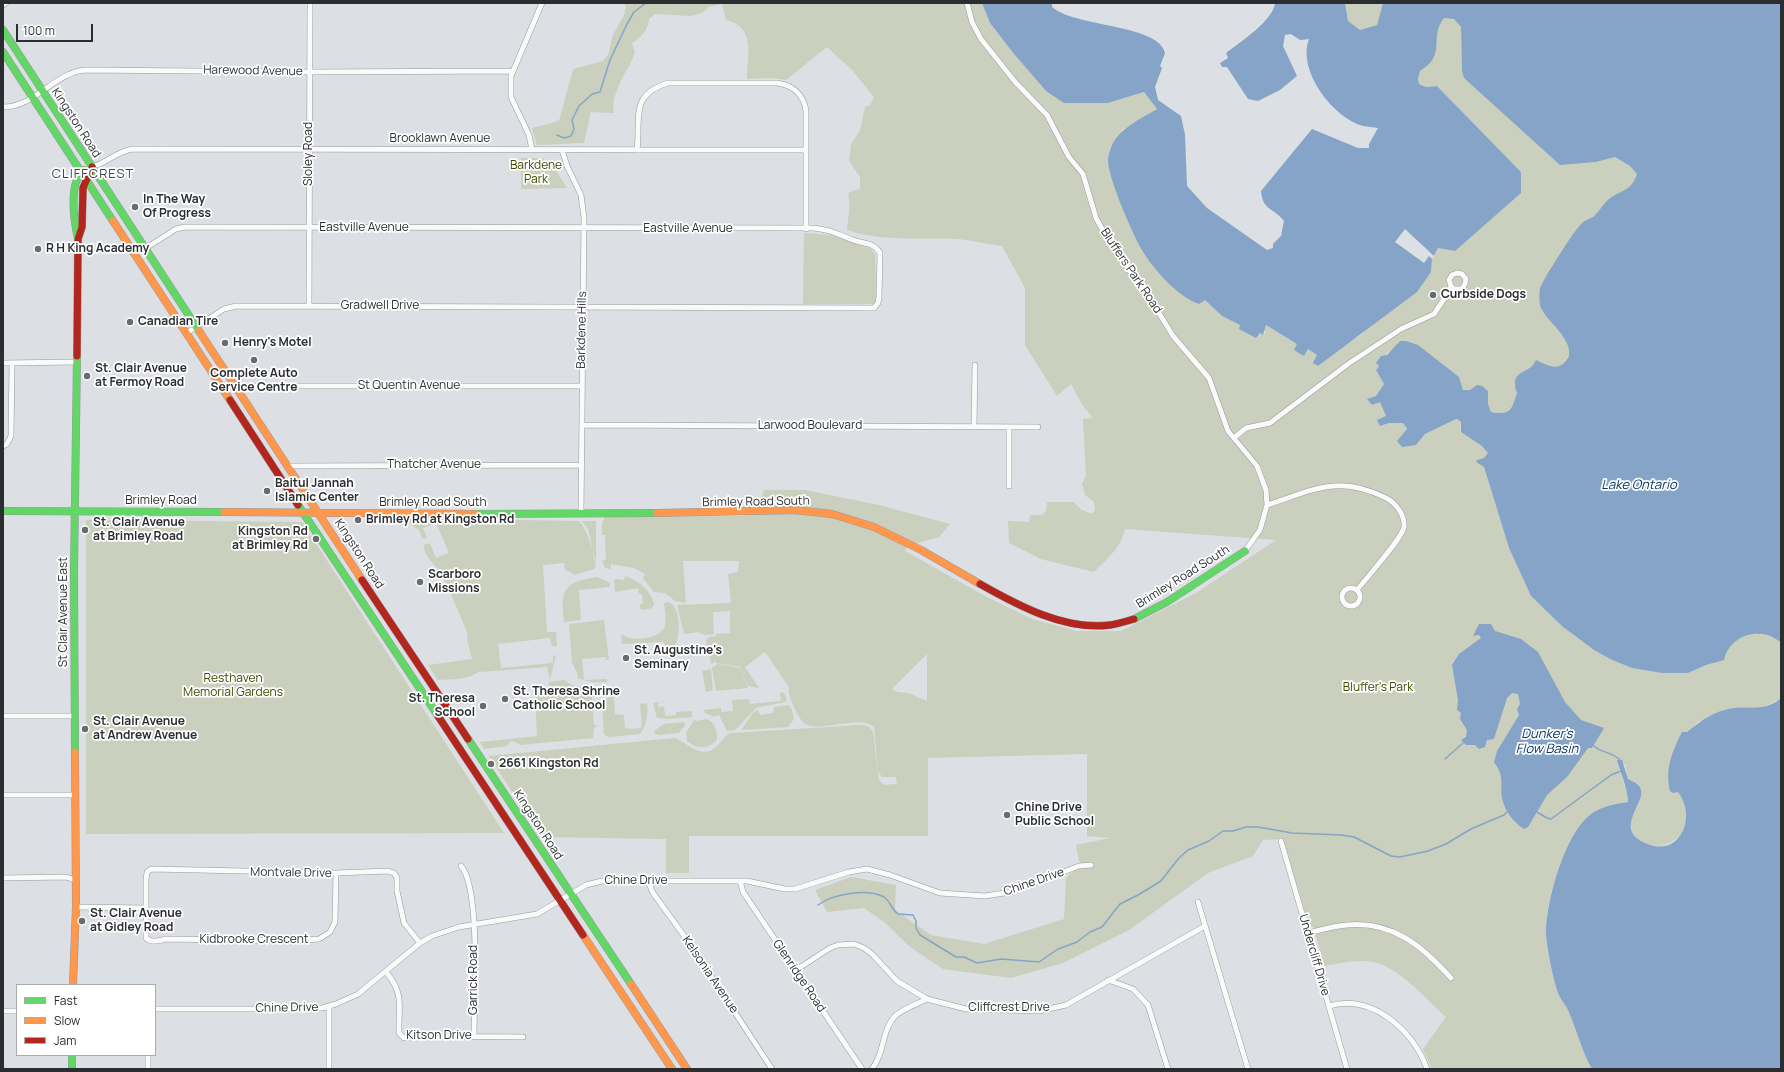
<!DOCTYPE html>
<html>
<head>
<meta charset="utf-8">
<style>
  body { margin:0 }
  #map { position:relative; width:1784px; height:1072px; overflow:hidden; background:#dcdfe3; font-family:Manrope,sans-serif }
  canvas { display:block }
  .frame { position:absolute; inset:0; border:4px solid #2b2d30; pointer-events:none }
  .legend { position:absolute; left:16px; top:984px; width:140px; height:72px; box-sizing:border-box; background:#fff; border:1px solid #aaabac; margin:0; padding:5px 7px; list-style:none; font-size:12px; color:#2b2d30 }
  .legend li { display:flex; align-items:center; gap:8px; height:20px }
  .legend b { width:20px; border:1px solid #aaabac }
  .scale { position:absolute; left:16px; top:24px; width:77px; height:18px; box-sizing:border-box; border:2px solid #2b2d30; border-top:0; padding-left:5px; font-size:12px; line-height:14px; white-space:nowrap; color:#2b2d30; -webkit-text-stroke:3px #fff; paint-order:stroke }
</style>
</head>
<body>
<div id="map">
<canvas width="1784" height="1072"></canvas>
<div class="frame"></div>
<ul class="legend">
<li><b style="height:5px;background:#63d668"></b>Fast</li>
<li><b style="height:5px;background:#ff974d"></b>Slow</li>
<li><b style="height:5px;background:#b3261e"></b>Jam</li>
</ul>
<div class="scale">100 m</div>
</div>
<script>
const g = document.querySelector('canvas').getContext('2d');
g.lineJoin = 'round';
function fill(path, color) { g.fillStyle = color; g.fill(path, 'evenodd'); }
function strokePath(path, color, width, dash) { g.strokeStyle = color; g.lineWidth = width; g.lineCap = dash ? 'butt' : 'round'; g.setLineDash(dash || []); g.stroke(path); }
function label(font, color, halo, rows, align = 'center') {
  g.font = font + ' Manrope,sans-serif'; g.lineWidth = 3.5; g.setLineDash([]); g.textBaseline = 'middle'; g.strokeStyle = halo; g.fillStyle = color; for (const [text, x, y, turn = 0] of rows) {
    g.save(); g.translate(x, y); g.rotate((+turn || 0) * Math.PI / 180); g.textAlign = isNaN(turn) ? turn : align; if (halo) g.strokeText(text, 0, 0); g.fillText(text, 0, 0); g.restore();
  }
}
fill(new Path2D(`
  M624 3H982L990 23 1014 54 1046 91 1108 103 1144 92 1157 109 1121 131 1205 300 1222 316 1263 335 1266 332 1264 330 1266 325 1297 344 1303 356 1308 349 1318 356V366L1347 343 1360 336 1431 272 1432 259 1438 248 1444 249 1521 193V172L1437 86 1426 87 1419 84 1418 79 1420 71C1448 54 1428 38 1443 18L1454 19 1461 27 1462 71 1464 78 1596 162 1615 157 1630 166 1637 174 1634 183 1626 191 1610 199 1593 217 1582 223 1541 309 1566 341 1570 352 1565 363 1559 367 1534 365 1529 367 1514 384 1517 393C1511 411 1511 415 1491 412L1488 404V391L1463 390 1460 384 1389 351 1376 370 1384 384 1376 396 1368 399 1372 405 1380 401 1386 416 1380 426 1389 423H1403L1416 445 1425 434 1454 420 1457 419 1461 422 1460 430C1468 439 1483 443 1488 453L1484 459 1476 461 1484 467 1509 548 1531 596 1563 627 1594 650 1612 660 1632 668 1662 673H1688L1706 665 1723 660C1728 641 1748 630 1767 635 1772 636 1777 640 1781 642V698L1760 709 1732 708 1698 722 1687 732 1678 792C1712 837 1645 866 1632 830 1627 816 1638 812 1640 799 1641 795 1639 789 1638 784L1628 779 1625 764 1618 765 1624 785 1629 794 1628 802C1615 804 1601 806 1591 814 1587 817 1584 823 1582 827 1561 855 1545 899 1546 935 1547 948 1554 987 1560 997 1562 1002 1566 1005 1568 1010 1577 1030 1581 1050 1592 1069H1432L1423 1049 1446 1017C1427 1000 1399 967 1373 962 1356 959 1340 963 1324 966L1314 928 1308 923 1283 839 1263 840 1253 856 1208 873 1129 930 1063 963 1011 978 943 969 910 947 884 922 864 908 827 912 815 890 851 877 896 885 895 910 931 935 984 944 1064 919 1066 878 1080 865 1076 845 1110 838 1087 836V754L928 758V836H689V873H666V839L541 837 489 756 675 738C689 744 703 761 718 745 724 739 724 735 732 733L860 725 868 726 873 732 879 780 884 785 897 784 896 777H882L878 771 874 727C859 714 822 733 805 724 798 718 787 696 789 687L765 652 745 667 759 688 748 686 740 667 716 663 715 661 712 664 711 663 706 640 709 637 717 636 715 634 730 633V611L713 612 714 634 705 635 698 632 684 634 677 605 731 603 728 574 738 572 739 561H683L686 603 675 601 665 593 654 592 643 578 645 574 634 568 611 564V569L605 568 602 561 606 559 605 535H602V523L605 517 742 516 749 504 760 503 764 490H805L879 505 950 524 939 537 907 546 905 551 985 596 1032 619 1077 631H1121L1196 593 1276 540 1125 529C1121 548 1107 559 1094 572L1041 559 1009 543 1008 521 1029 522 1030 515H1042L1046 511 1047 502H1073L1082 510 1092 514 1095 510 1094 502 1085 495 1082 484 1086 476 1083 419 1093 418 1083 406 1071 384 1057 396 1025 345V288L1002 246C987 244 972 240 956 239 920 237 882 242 847 230 848 216 851 208 848 193L860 189V177L849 161 851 144 860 131 865 107 870 105 874 97 852 70 827 47 786 80 772 78 747 79C747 54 756 27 726 20L722 4 708 7 702 13 691 16 655 14 649 19C648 30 641 38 632 43L635 53C628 71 610 93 614 113L591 112 584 143 537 145 532 128 559 121 573 69 603 61 608 55 613 35 625 13 626 7ZM927 654V701L908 693 897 692 892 689Z
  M1345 3H1383L1377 25 1360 30 1348 21Z
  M521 158H543L557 172 567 188 521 189Z
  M804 233 831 235 871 249 875 254 876 302 874 304H803Z
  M402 518 579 521C586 529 589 539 593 550 594 555 593 560 596 565L594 569 574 575 571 572 565 570 564 563 543 565 547 632H556L557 646H552L550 638 498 644 501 668 553 663V656L556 655 550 680 547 667 479 672C467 680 452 679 438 680L428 665 472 659 467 639 468 634C459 614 450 589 439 571 434 563 423 555 424 545L430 543 436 558 449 553 436 523 423 528 427 538 424 539 422 537 419 530Z
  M86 520 302 522 504 833 86 834Z
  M582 521H596V563L588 529Z
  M625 576C638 580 652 591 654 604L652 608 643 610 640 608V604H643L642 594H639L638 588 615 592 614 579 624 580Z
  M597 577 610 583V587L579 590 581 620 564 622C560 589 564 582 597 577Z
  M668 602C681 605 681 637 675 646L665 647 664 642 622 644 621 635H624C632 642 659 639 664 628 667 621 665 611 664 603Z
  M604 620 609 660H606L605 657 582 659 584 680 606 679 608 682H591L577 678 578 675 572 663 569 624Z
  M718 664 740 668 748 688 716 691 712 668Z
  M711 669 713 690 706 692 702 671Z
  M564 680C567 681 569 684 572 685 579 687 595 687 596 697H592L594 725 598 726 594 728 593 738 520 745C515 741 510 739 507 746L484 749 480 742 537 736 535 689 549 687V682Z
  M613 687 615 714 624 715 625 728C631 729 637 729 642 727L640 704 647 703C649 712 646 727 640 734L608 737 604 734 602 705 604 700 611 696Z
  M783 692 787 698 785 702 756 708 735 730 727 731 719 715 715 717 705 713 704 710 721 708V712L733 711 732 700 749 699 750 704 781 701 780 693Z
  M662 702 658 703V707L664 706 665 716 676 715V712L692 711V717L669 719 657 718 653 703 663 702V703Z
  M788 705 791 707 794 719 788 727 741 730 753 713 758 710 760 715 773 713 774 707Z
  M706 719C714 721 718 731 717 739 710 750 696 749 687 741L686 733 694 720 697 721Z
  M685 722V725L679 733 658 735 654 733 655 730 664 724Z`), '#cad0bd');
fill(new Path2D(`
  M982 3H1052V7C1074 27 1159 24 1165 53L1160 66 1162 68 1155 87 1158 100 1181 116 1185 135 1187 186 1207 208 1267 250 1273 248V244L1281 236 1284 221C1273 207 1263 211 1261 191L1312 129 1358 148H1369V144L1378 128C1373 127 1368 127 1363 126 1332 117 1297 70 1309 39L1300 40 1291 34 1285 35 1283 46 1297 76 1280 90 1258 101 1248 99 1227 67H1222L1220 63 1228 58 1226 53C1239 43 1274 20 1275 3H1345L1348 21 1360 30 1377 25 1383 3H1781V642C1777 640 1772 636 1767 635 1748 630 1728 641 1724 660L1706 665 1688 673H1662L1632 668 1612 660 1594 650 1563 627 1531 596 1509 548 1484 467 1476 462 1477 460 1484 458 1488 453 1482 446 1461 432V422L1457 419 1454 420 1425 434 1416 445 1402 447 1397 441 1407 429 1403 423H1389L1380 426 1377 420 1386 416 1380 402 1372 405 1367 399 1376 396 1384 384 1376 370 1379 366 1376 363 1381 356 1387 355 1400 341H1406L1418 345 1459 377 1463 390H1470L1477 385 1482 386 1488 391V404L1491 412C1511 415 1511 411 1517 393 1508 369 1530 375 1536 360 1545 364 1556 371 1564 363 1582 348 1549 323 1542 310 1539 306 1539 294 1540 289 1542 281 1575 229 1582 223 1585 220 1590 219 1593 217 1599 212 1603 204 1609 199 1622 189 1631 192 1637 174L1630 166 1615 157 1596 162 1560 165 1464 78 1462 71 1461 27 1454 19 1444 18C1428 38 1448 54 1420 71L1418 79 1419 84 1426 87 1437 86 1521 172V193L1455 251 1438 248 1432 259 1431 272 1417 292 1318 366 1313 363 1317 355 1308 349 1304 356 1294 350 1297 344 1266 325 1263 335 1260 333 1256 338 1239 329 1240 325 1222 316 1205 300 1199 304C1178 297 1153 269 1142 250 1133 235 1107 176 1108 159 1108 155 1111 149 1112 145 1120 128 1142 118 1157 109L1144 92 1108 103H1064L1046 91 1014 54 990 23Z
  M1479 624H1491L1495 631 1521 639 1538 652 1565 702 1581 720 1604 728 1592 748H1588L1567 777 1547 795 1528 827 1524 829C1514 823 1504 810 1502 798 1500 782 1505 777 1494 762L1497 751 1519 715 1517 709 1520 704 1518 694 1512 693 1507 698 1494 739 1487 740 1485 747 1479 749 1475 745H1466L1461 740 1466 737 1467 730 1460 719 1461 713 1457 710 1458 700 1452 665 1459 654 1481 638 1479 635 1473 636Z
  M1781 698V1069H1592C1581 1050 1577 1030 1568 1010 1566 1005 1562 1002 1560 997 1554 987 1547 947 1546 935 1545 904 1565 833 1591 814 1602 806 1615 804 1628 802 1629 792 1620 772 1617 760H1622L1628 779C1631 781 1636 782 1638 785 1653 799 1610 827 1645 843 1679 859 1698 818 1678 792L1673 793 1670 791C1665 768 1672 752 1682 732H1687C1700 721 1716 710 1734 708 1753 706 1764 712 1781 698Z`), '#85a4c7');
fill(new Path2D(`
  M1405 229 1434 256 1432 259 1429 256 1424 263 1395 242Z`), '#dcdfe3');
strokePath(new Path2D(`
  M557 135 564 138 571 136 574 129 572 120 579 106 592 94 600 92 610 60 627 24 634 12 646 3
  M1594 746C1601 753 1613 752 1620 760
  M1445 759 1463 743
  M1537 812 1547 818 1551 819 1611 775 1621 771
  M818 905C833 894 867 888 884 897 890 901 892 910 898 914L913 915 916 921V928L920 935 956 957H964L977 963 1001 959 1039 962 1058 949 1077 942 1090 932 1102 927 1120 904 1138 895 1161 881 1178 859 1188 850 1209 841 1223 831H1233L1246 827H1258L1292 833 1341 835 1354 837 1391 856 1400 857 1428 851 1446 844 1471 829 1504 815 1507 812`), '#85a4c7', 1.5);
const street = new Path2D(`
  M967 3 972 22 981 39 1016 83 1047 115 1069 157 1083 174 1096 218 1112 247 1148 295 1173 336 1209 378 1228 431 1257 466 1266 490 1267 505 1260 530 1245 551
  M3 5 6 3
  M3 107C35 107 54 73 85 70L309 72 513 71
  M532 150 529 135 511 97V76L542 3
  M562 150 567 166 581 195 584 218 581 513
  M637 150C641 118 629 95 668 83H777C793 85 804 95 806 111V229
  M92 167C107 163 117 151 133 149L806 150
  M146 248 176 229 185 227 813 228C831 230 837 234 853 240 863 244 874 242 880 253L879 297 878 303 874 308 236 306 224 309 187 333
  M309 306 310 3
  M3 363 77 362
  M236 386H582
  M583 425 1038 427
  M974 426 975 365
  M1009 427V486
  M1234 438 1246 428 1270 423 1348 364 1401 329 1434 314 1446 296 1451 286 1449 280 1452 275 1457 273 1462 274 1466 279 1465 284 1462 289H1454L1451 286
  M3 446 7 444 11 436 12 364
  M288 466 581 465
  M1267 505C1313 490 1339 474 1386 498 1396 503 1405 515 1404 527 1402 539 1366 578 1357 590
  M1342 597a9 9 0 1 1 18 0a9 9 0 1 1-18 0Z
  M3 716H75
  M3 795H74
  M1281 841 1347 1069
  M461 866C481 888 474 1003 474 1036
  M336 873 335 922 330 932 319 939 294 941 166 939C159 941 152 943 146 938V880L147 872 151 869 336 873 388 871 394 873 397 878V891L404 923 420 943
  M3 878 66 877 75 880
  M648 881 653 893 690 944 772 1069
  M740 881 743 892 862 1069
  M1198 902 1248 1069
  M76 907 146 908
  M1308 933C1320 930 1334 926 1347 925 1393 921 1422 946 1451 978
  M796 970 830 948 838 945 854 944 864 948 872 954 897 981 927 999 966 1009 1039 1011 1066 1005 1205 926
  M386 972C405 994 398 1007 399 1033L404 1038 420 1036 523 1037
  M1108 980 1133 989 1148 1005 1168 1069
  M329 1006V1069
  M1329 1006C1372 993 1414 1031 1427 1069
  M155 1009H296L322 1008 336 1004 358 994 420 943 432 936 459 927 537 914 586 885 602 881H747L785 889H795L849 872 867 869 890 875 940 893 985 896 1011 892 1079 866 1091 865
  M3 1011H17
  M148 1069V1055
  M872 1069C885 1053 881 1030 896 1015 905 1008 917 1004 927 999`);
const fast = new Path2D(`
  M3 30 199 331
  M3 52 113 221
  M78 239C74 221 68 182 84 170
  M298 505 438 716
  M3 511 224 512
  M476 514 657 513
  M1134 619 1167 602 1245 551
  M468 739 631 984
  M75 752 74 572 77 356
  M72 1055V1069`);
const slow = new Path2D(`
  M113 221 230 400
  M199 331 362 580
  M224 512 476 514
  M657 513 794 510 832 514 874 527 921 550 980 584
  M583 935 672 1069
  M631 984 687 1069
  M73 985 76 907 75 752`);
const jam = new Path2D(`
  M77 356 78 239 82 227 83 188 92 167
  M230 400 298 505
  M362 580 468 739
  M980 584C1017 605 1065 631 1110 625 1118 624 1127 621 1134 619
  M438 716 583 935`);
strokePath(street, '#96989b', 6);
strokePath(fast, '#96989b', 8);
strokePath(slow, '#96989b', 8);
strokePath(jam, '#96989b', 8);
strokePath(street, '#fafafb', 5);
strokePath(fast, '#63d668', 7);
strokePath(slow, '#ff974d', 7);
strokePath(jam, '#b3261e', 7);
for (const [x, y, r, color] of [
  [135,207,4,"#696b6f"],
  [38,249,4,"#696b6f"],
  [1433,295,4,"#696b6f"],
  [130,322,4,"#696b6f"],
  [225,343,4,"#696b6f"],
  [254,360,4,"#696b6f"],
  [87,376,4,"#696b6f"],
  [267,491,4,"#696b6f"],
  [358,520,4,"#696b6f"],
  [85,530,4,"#696b6f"],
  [316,539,4,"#696b6f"],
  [420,582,4,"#696b6f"],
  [626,658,4,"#696b6f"],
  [505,699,4,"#696b6f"],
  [483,706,4,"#696b6f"],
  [85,729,4,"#696b6f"],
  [491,764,4,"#696b6f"],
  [1007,815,4,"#696b6f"],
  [82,921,4,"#696b6f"]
]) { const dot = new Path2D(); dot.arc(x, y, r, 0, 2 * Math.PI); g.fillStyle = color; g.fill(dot); strokePath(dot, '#fff', 1.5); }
label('12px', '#2b2d30', '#fff', [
  ["Harewood Avenue",253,71,1],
  ["Kingston Road",76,123,57],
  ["Brooklawn Avenue",440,139],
  ["Sloley Road",309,154,-90],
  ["Eastville Avenue",364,228],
  ["Eastville Avenue",688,229],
  ["Bluffers Park Road",1131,271,56],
  ["Gradwell Drive",380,306],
  ["Barkdene Hills",582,330,-89],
  ["St Quentin Avenue",409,386],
  ["Larwood Boulevard",810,426],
  ["Thatcher Avenue",434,465],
  ["Brimley Road",161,501],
  ["Brimley Road South",756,502,-1],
  ["Brimley Road South",433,503],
  ["Kingston Road",359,554,57],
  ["Brimley Road South",1183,577,-32],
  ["St Clair Avenue East",64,612,-90],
  ["Kingston Road",538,825,57],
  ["Montvale Drive",291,873,1],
  ["Chine Drive",636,881],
  ["Chine Drive",1034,882,-19],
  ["Kidbrooke Crescent",254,940],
  ["Undercliff Drive",1314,955,74],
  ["Kelsonia Avenue",710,975,56],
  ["Glenridge Road",799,976,56],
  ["Garrick Road",474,980,-90],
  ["Chine Drive",287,1008,-1],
  ["Cliffcrest Drive",1009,1008],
  ["Kitson Drive",439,1036]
]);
label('12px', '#404b00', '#fff', [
  ["Barkdene",536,166],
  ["Park",536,180],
  ["Resthaven",233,679],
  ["Memorial Gardens",233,693],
  ["Bluffer's Park",1378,688]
]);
label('bold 12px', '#2b2d30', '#fff', [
  ["In The Way",143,200],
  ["Of Progress",143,214],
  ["R H King Academy",46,249],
  ["Curbside Dogs",1441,295],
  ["Canadian Tire",138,322],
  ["Henry's Motel",233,343],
  ["St. Clair Avenue",95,369],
  ["at Fermoy Road",95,383],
  ["Complete Auto",254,374,"center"],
  ["Service Centre",254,388,"center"],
  ["Baitul Jannah",275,484],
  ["Islamic Center",275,498],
  ["Brimley Rd at Kingston Rd",366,520],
  ["St. Clair Avenue",93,523],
  ["at Brimley Road",93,537],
  ["Kingston Rd",308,532,"right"],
  ["at Brimley Rd",308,546,"right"],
  ["Scarboro",428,575],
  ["Missions",428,589],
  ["St. Augustine's",634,651],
  ["Seminary",634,665],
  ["St. Theresa Shrine",513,692],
  ["Catholic School",513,706],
  ["St. Theresa",475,699,"right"],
  ["School",475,713,"right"],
  ["St. Clair Avenue",93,722],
  ["at Andrew Avenue",93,736],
  ["2661 Kingston Rd",499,764],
  ["Chine Drive",1015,808],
  ["Public School",1015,822],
  ["St. Clair Avenue",90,914],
  ["at Gidley Road",90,928]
], 'left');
g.letterSpacing = '1px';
label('13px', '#3f4449', '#fff', [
  ["CLIFFCREST",93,174]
]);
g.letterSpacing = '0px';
label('italic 13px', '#083966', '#fff', [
  ["Lake Ontario",1639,485],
  ["Dunker's",1547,734],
  ["Flow Basin",1547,749]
]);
</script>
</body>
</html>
